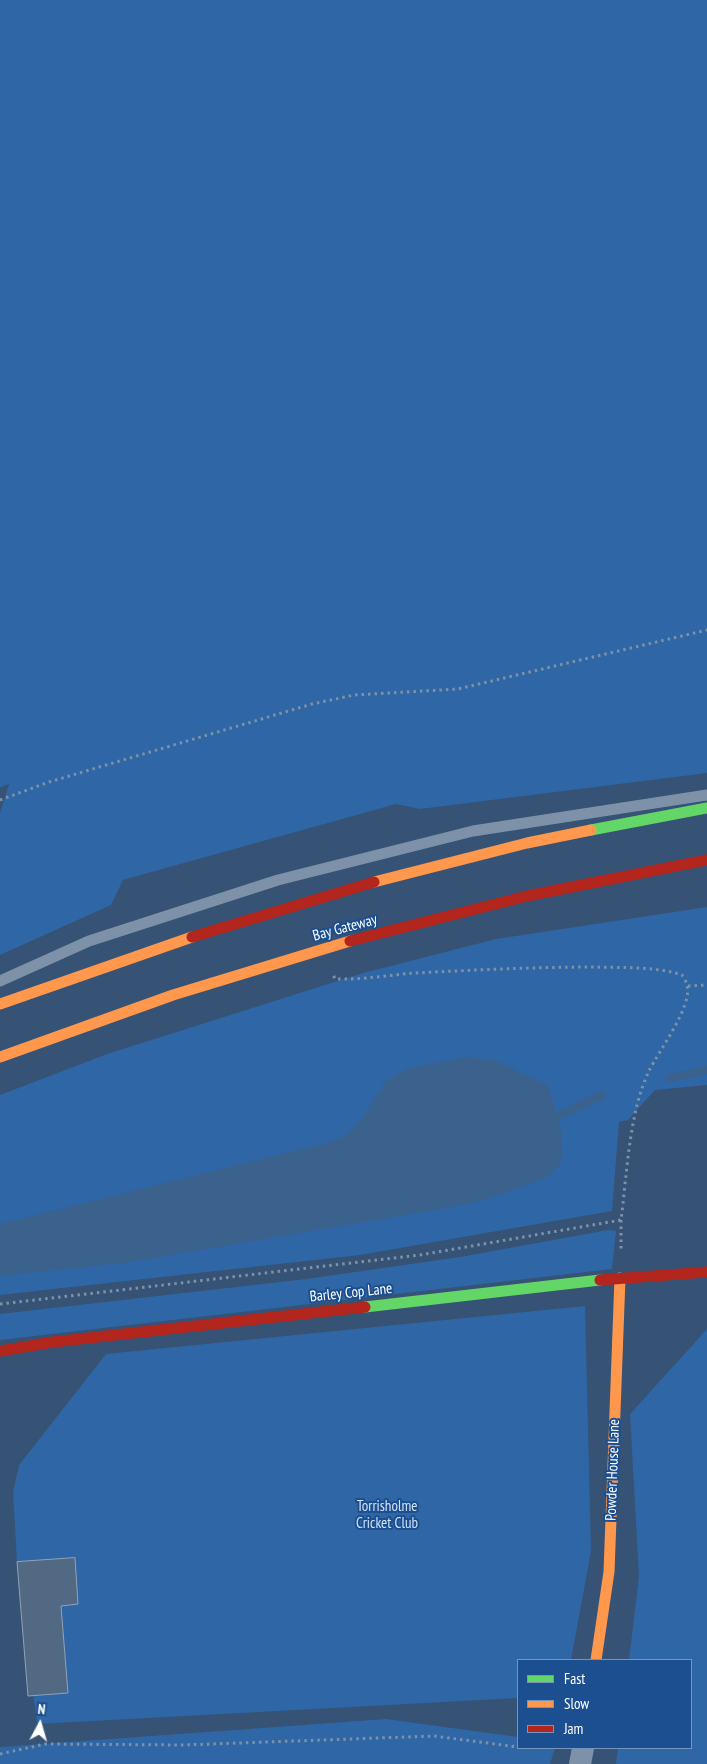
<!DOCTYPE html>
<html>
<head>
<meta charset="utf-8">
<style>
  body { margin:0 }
  #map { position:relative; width:707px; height:1764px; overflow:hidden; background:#365274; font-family:"PT Sans Narrow",sans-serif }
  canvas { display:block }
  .legend { position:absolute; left:517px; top:1659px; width:175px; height:90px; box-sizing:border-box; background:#1b4f8f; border:1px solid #7695bc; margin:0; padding:6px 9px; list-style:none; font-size:15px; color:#fff }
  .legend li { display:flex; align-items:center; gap:10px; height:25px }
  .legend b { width:25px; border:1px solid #7695bc }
  .north { position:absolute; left:15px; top:1699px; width:50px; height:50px; -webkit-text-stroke:4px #1b4f8f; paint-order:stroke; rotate:6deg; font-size:14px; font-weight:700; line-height:20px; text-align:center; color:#fff }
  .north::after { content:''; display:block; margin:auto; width:18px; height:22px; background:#fff; clip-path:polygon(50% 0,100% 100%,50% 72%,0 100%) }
</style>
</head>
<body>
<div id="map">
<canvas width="707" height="1764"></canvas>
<ul class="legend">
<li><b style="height:6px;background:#63d668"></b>Fast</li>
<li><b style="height:6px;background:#ff974d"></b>Slow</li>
<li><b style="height:6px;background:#b3261e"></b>Jam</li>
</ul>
<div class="north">N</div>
</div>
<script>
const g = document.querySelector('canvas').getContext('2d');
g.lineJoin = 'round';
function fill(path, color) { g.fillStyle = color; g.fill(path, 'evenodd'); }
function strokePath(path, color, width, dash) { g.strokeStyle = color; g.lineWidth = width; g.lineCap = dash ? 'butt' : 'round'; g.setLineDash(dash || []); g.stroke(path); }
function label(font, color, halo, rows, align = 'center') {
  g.font = font + ' "PT Sans Narrow",sans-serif'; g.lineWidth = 4; g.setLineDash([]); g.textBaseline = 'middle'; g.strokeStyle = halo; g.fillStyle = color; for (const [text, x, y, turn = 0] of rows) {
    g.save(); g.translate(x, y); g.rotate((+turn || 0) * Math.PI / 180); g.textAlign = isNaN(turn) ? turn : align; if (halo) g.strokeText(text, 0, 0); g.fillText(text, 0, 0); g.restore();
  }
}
fill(new Path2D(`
  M0 0H707V773L420 809 396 804 123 880 111 905 0 955V813L9 784 0 787Z
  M707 907V1085L655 1090 628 1120 619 1122 612 1211 360 1255 0 1295V1095L107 1054 363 973 496 939Z
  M608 1230 616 1231 612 1269 0 1340V1314L306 1279 460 1257Z
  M585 1306 591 1551 571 1660H518V1698L37 1724 17 1562 13 1492 19 1465 106 1354Z
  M707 1329V1764H616L618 1748H691V1660H629L639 1576 630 1414Z
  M386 1719 518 1737V1748H555L550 1764H0V1747Z`), '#2f66a5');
fill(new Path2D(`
  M467 1057 494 1060 548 1086 561 1132 562 1161 547 1177 485 1200 446 1208 129 1262 0 1276V1224L331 1142 348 1134 363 1117 386 1081 407 1069Z`), '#3b618d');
strokePath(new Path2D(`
  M669 1078 707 1070
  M556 1117 602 1095`), '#3b618d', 8);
const building = new Path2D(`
  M75 1558 78 1604 61 1606 68 1693 28 1696 17 1562Z`);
fill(building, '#526984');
strokePath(building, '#92a2b6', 1);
strokePath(new Path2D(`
  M0 800 49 782 312 704 354 695 458 689 707 630
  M688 986 707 985
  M621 1220V1252
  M0 1304 420 1255 621 1220C627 1175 629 1112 649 1071 658 1052 693 1006 687 985 687 982 683 978 682 975 655 966 623 968 595 967 535 967 475 970 415 973 389 975 362 980 335 979L333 974
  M0 1754 45 1744 183 1745 434 1736 518 1747`), '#7d92a8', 3, [2.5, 4]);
strokePath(new Path2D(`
  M0 981 89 941 278 880 473 831 707 795`), '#7d92a8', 11);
strokePath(new Path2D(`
  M580 1764 583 1748`), '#7d92a8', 22);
strokePath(new Path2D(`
  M591 830 707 808
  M365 1307 600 1280`), '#63d668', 11);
strokePath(new Path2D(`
  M374 882 527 843 591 830
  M0 1004 192 937
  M0 1057 173 995 350 941
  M596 1660 609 1572 620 1278`), '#ff974d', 11);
strokePath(new Path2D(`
  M192 937 374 882
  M350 941 527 896 707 860
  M600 1280 707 1272
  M0 1351 53 1342 365 1307`), '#b3261e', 11);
label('15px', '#fff', '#1b4f8f', [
  ["Bay Gateway",345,928,-15],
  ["Barley Cop Lane",351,1293,-6],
  ["Powder House Lane",613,1470,-88]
]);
label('15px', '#cfe3fa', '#1b4f8f', [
  ["Torrisholme",387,1507],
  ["Cricket Club",387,1524]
]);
</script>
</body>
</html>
